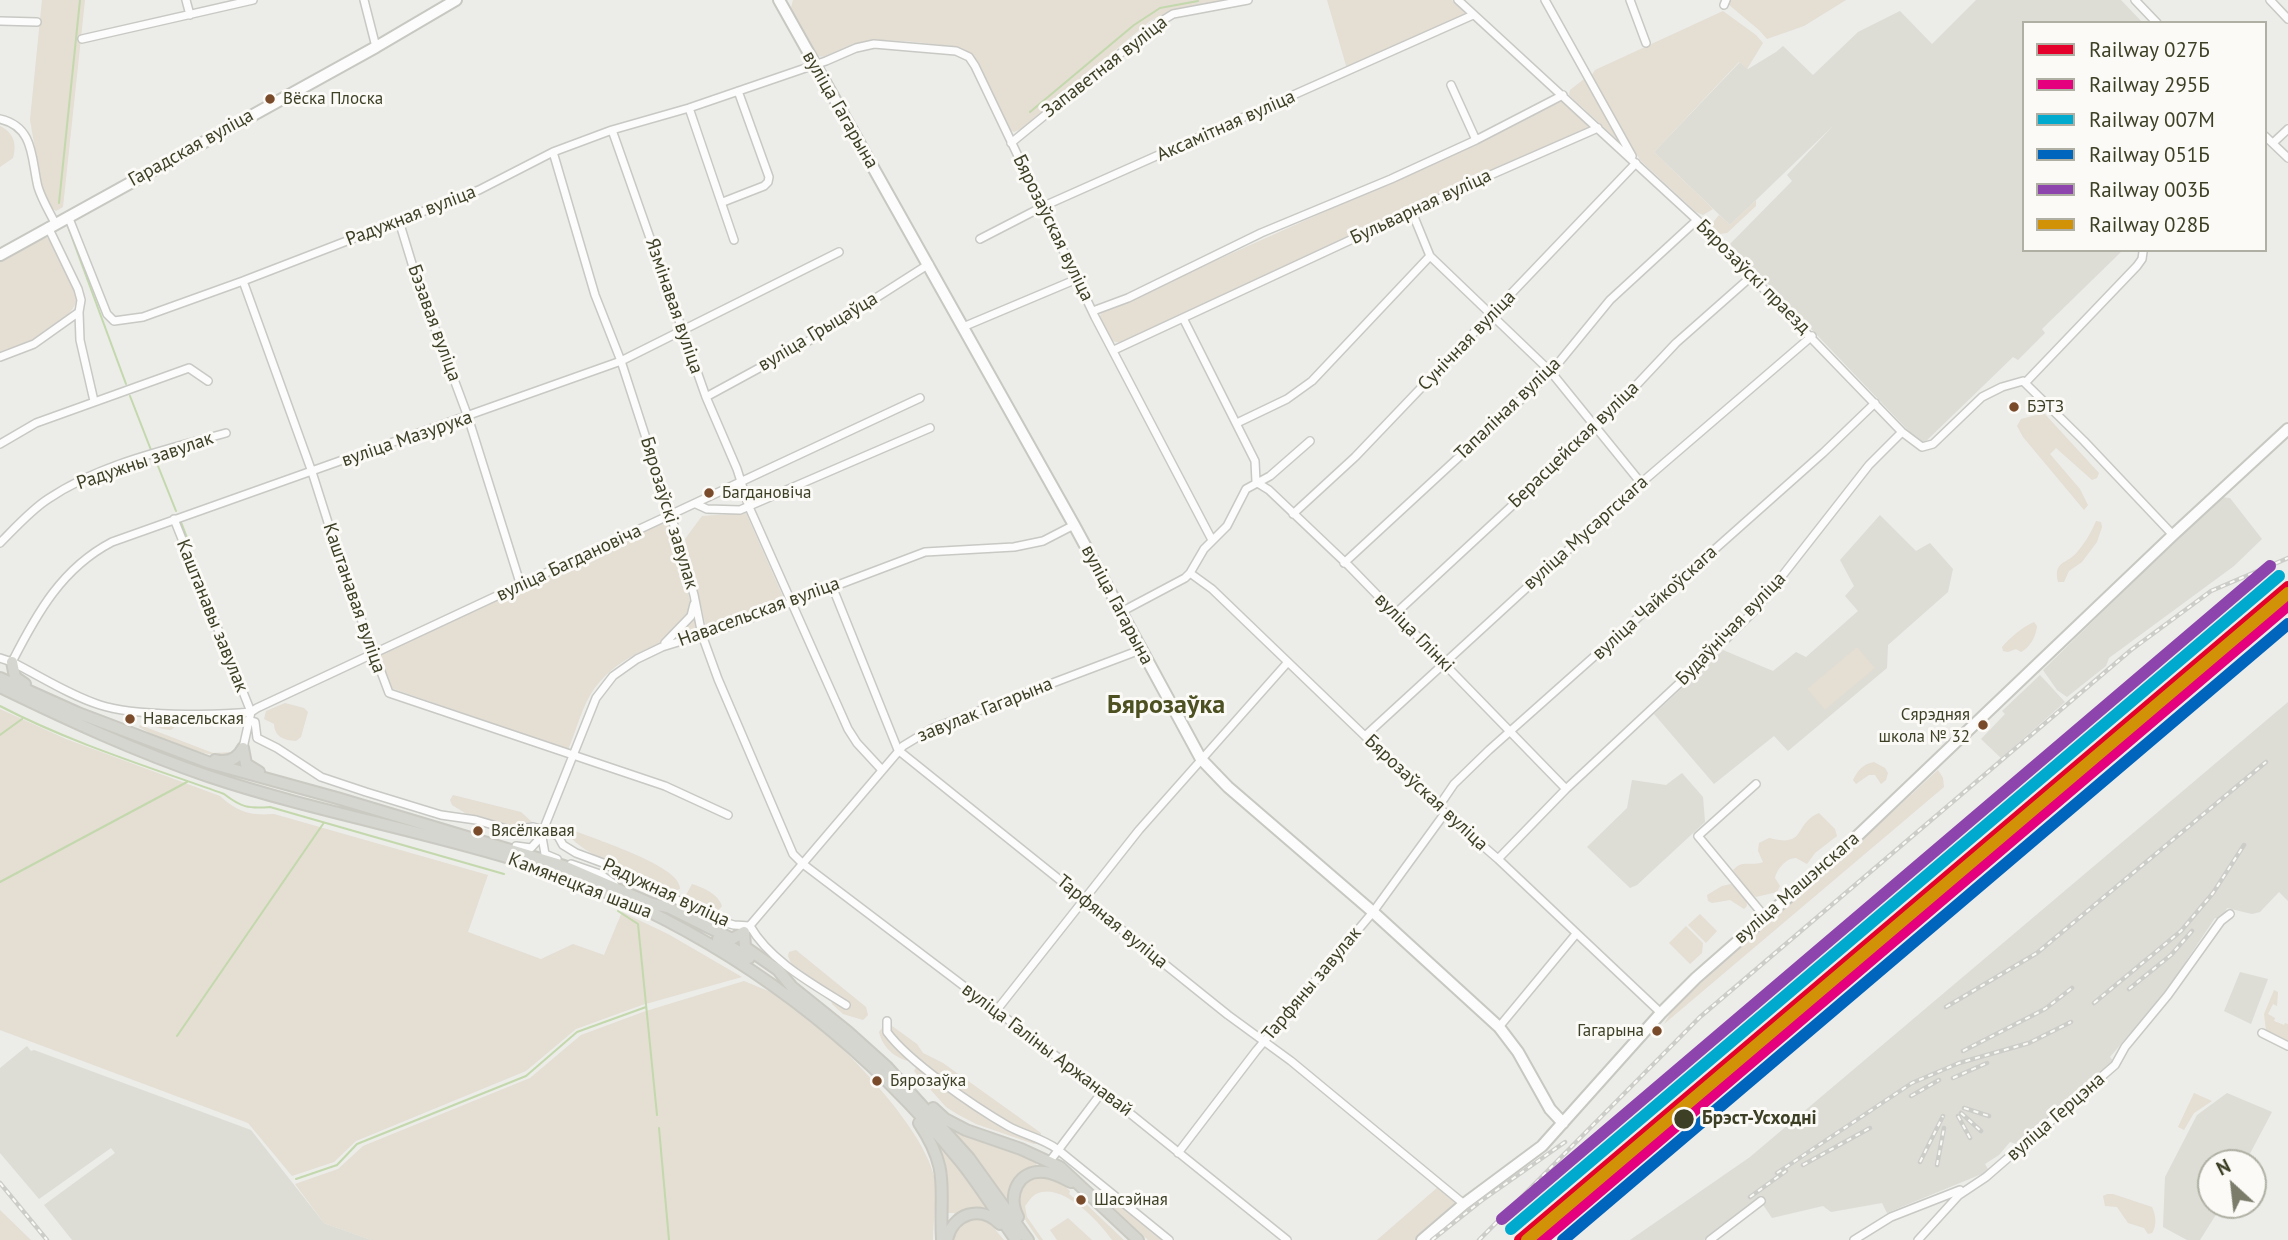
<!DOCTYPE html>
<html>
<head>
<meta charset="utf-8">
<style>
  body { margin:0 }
  #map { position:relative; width:2288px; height:1240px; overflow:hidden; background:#ecece8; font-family:"PT Sans",sans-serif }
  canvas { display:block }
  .legend { position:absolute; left:2022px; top:21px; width:245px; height:231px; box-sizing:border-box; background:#fbfaf7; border:2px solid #afb0a3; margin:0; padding:9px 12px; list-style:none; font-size:21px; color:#3e4026 }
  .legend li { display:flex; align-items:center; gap:14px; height:35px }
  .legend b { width:35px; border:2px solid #afb0a3 }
  .north { position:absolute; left:2197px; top:1149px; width:70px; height:70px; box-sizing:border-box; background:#fbfaf7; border:2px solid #afb0a3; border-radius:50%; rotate:333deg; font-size:19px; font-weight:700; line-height:28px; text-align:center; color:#3e4026 }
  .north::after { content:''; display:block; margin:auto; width:24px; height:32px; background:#7b7c6a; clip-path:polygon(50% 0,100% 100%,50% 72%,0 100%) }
</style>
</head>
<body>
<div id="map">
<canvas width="2288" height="1240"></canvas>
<ul class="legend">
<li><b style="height:9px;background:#e4002b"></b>Railway 027Б</li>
<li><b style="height:9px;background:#e5007d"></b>Railway 295Б</li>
<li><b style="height:9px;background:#00a9ce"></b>Railway 007М</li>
<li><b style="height:9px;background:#0065bd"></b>Railway 051Б</li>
<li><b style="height:9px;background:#8e44ad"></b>Railway 003Б</li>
<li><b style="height:9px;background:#d29208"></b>Railway 028Б</li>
</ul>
<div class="north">N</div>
</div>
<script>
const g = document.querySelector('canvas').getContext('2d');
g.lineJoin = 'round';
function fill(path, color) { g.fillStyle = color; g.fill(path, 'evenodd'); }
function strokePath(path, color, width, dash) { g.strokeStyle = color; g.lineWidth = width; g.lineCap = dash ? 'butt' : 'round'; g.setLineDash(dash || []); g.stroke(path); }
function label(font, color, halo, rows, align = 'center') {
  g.font = font + ' "PT Sans",sans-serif'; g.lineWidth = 6; g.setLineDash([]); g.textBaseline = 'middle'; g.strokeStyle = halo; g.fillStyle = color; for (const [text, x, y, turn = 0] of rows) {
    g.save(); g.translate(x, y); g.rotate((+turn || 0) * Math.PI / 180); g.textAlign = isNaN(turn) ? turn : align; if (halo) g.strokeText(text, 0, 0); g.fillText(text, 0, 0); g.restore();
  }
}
fill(new Path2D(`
  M1976 0H2121L2143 23H2024V250H2123L2042 329 2045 333 2018 360 2013 357 1922 445 1730 244 1792 181 1787 175 1833 126 1730 225 1654 152 1740 62 1748 69 1776 52 1783 46 1813 75 1858 32 1900 11 1932 44Z
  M2220 497 2230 498 2262 539 2234 566 2109 658 2106 666 2067 697 2057 690 2043 670Z
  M1880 515 1916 551 1930 543 1953 569 1948 592 1888 645 1887 668 1788 751 1774 736 1714 784 1654 714 1723 650 1773 671 1796 652 1806 657 1858 611 1845 596 1854 586 1840 560Z
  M2040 675 2065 702 2001 758 1981 739 2005 714 2002 711Z
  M2288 702V901L2279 892 2260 912 2252 914 2227 908 2221 920 2215 918 2166 991 2110 1057 2115 1063 2016 1144 2010 1142 1999 1155 1985 1164 1989 1171 1887 1213 1882 1203 1831 1212 1823 1206 1772 1218 1759 1199 1704 1240H1630L1750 1157Z
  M1682 773 1703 797 1705 822 1637 885 1630 888 1587 847 1627 808 1632 780 1666 785Z
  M2240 972 2268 979 2251 1024 2224 1011Z
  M27 1046 31 1051 34 1050 251 1130 324 1223 371 1240H72L44 1205 115 1153 111 1148 39 1199 0 1153V1068Z
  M2227 1093 2272 1112 2245 1163H2211V1205H2222L2200 1240H2187L2163 1227 2165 1177 2197 1115Z`), '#ddddd6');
fill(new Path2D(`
  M42 0H85L63 207 56 211 51 208 42 188 30 120Z
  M793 0H1225L1170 11 1150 21 1021 129 1014 132 1007 129 979 64C972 54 964 50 952 46 927 44 899 39 874 41 854 42 834 60 815 56L790 12Z
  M1327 0H1452L1466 15 1347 69Z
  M1730 0H1846L1804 26 1767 39 1759 30 1728 4Z
  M1723 11 1756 35 1763 43 1747 69 1739 62 1654 152 1713 209 1703 215 1696 212 1641 161 1632 148 1591 76 1595 70Z
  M1584 79 1621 143 1569 95 1570 90Z
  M1562 101 1591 127 1427 199 1121 343 1112 341 1100 317 1101 312 1462 150Z
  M0 126C14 133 17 144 13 158L0 167Z
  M1756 200V206L1727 233 1720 234 1710 226 1719 215 1730 225Z
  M46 237C57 245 60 258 66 270 70 279 77 291 76 301 72 323 19 347 0 354V261L40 238Z
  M2044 413 2099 473 2097 478 2092 480 2056 448 2050 454 2080 489 2088 505 2084 510 2023 437 2017 426 2021 419Z
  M746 513 784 599 706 627 685 539 702 516Z
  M669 519 698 632C658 643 619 655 594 689 582 706 576 731 568 750L391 688 377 656Z
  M2096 521 2101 522 2102 527 2097 542 2082 562 2069 571 2064 582H2058C2053 560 2067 565 2078 551 2085 543 2092 531 2096 521Z
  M2034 622 2037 626C2036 637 2030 647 2021 652L2016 649 2008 652 2003 651 2002 647C2010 638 2022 627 2034 622Z
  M1857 647 1875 668 1825 710 1807 689Z
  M285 703 304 708 308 712 301 737 296 741C283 740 275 737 274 724L264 719 266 711Z
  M0 709 66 739 220 796C237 812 251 816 274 814L488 875 468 932 541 959 573 944 604 955 622 912 668 934 742 977 642 1005 576 1029 526 1071 356 1141 334 1162 292 1176 248 1123 0 1030Z
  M139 714 177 717 178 724 171 730C159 729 143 724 139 714Z
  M140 725 213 753 236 752C219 765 157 738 139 727Z
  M1874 762 1885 768 1888 773 1886 780 1881 784 1875 775H1869L1856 784 1853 780C1858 770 1863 764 1874 762Z
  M1938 770 1943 778 1944 787 1664 1024 1673 1009 1733 953 1837 863Z
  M453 795 521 812 532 822 510 825 465 813 452 805 450 800Z
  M1819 813 1835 829 1837 836 1815 853 1807 864 1796 858C1786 858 1777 869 1775 878L1780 886 1777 892 1756 897 1746 889 1733 870C1743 859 1751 867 1763 862L1758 851 1759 843 1769 838C1807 848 1793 824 1819 813Z
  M573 830C593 839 682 866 680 889L674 891C649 879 579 855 568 833Z
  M692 884C704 888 718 894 722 906L717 912 708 911 687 899 685 897Z
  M1731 884 1746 900 1747 906 1744 909 1730 900 1712 903 1708 901 1707 895 1722 886Z
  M1700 914 1717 931 1706 943 1688 925Z
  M1686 926 1703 943 1702 953 1690 964 1669 943Z
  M796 950 866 1007 868 1015 863 1020 843 1014 832 1004 827 989 791 963 788 956 789 952Z
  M744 981C755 986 768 990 779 996 826 1026 921 1121 934 1176 938 1195 933 1220 933 1240H371L324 1223 295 1184 338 1169 363 1146 530 1078 581 1035 643 1012Z
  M2274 990 2278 992 2277 1006 2273 1004 2268 1014 2275 1018 2274 1021 2284 1025 2285 1023 2288 1024V1041L2266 1030 2264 1014Z
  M892 1026 917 1044 923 1053 943 1063 1041 1133 1039 1143 1034 1144 976 1124 957 1114 946 1107 914 1071 917 1066 914 1062C897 1060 883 1049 879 1032L882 1028Z
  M2194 1093 2212 1101 2194 1113 2184 1130 2178 1127Z
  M948 1125 1037 1160 1036 1168 1014 1181 1007 1203Z
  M933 1136 965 1173 990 1211 957 1216 954 1213H945Z
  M1034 1177C1050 1177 1059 1180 1070 1191L1069 1194 1084 1206 1086 1204 1124 1240H1112C1099 1221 1061 1181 1036 1194 1032 1196 1028 1202 1025 1206L1027 1217 1043 1240H1039C1025 1219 1002 1194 1034 1177Z
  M1438 1187 1456 1201 1454 1207 1414 1240H1377Z
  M1101 1188 1166 1240H1148L1100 1195Z
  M2107 1194H2113L2152 1207C2156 1215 2157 1226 2152 1233L2148 1234 2144 1228 2128 1223 2117 1207 2105 1206 2103 1196Z
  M0 1210 31 1240H0Z
  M975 1218 988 1221 1004 1240H953C954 1225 962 1222 975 1218Z
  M1068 1218 1092 1240H1057L1050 1230Z`), '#e4ded3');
strokePath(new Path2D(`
  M1030 112 1134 25 1160 8 1198 1
  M59 203 80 0
  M67 224 126 384
  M130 396 151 450
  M156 461 176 511
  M181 522 199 569
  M0 706C71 743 149 767 224 794 241 807 248 809 270 807L504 874
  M0 735 22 719
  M0 882 187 782
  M618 911 638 924 657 1115
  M177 1036 323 824
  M659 1128 669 1240
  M296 1179 337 1165 357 1144 526 1076 577 1032 646 1007`), '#c3d8ac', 2);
const street = new Path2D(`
  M186 0 190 15
  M364 0 376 47
  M1458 0 1697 220 1902 432 1922 447 1933 444 1982 397 2002 387 2023 381 2025 383
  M1545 0 1632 156
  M1630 0 1646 43
  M2135 0 2157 23
  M2270 0 2288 19
  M1724 5 1726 0
  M0 21 37 22
  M82 39 253 0
  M1451 85 1476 140
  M689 108 734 240
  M0 119C35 127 31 159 38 187 42 200 49 211 55 223
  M612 130 706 397 737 469 749 507 848 729 857 743 882 770
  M2265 136 2288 158
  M1011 143 1155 25 1173 14 1248 0
  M2273 143 2288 129
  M553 152 595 295 621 361 671 515 694 595 702 635 718 679 793 854 803 864 1106 1094 1287 1240
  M723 202 764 186 768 182 769 177 738 91
  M1412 212 1430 256 1551 372 1641 483
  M68 216 107 314 114 321 143 317 243 281 479 190 553 152 612 130 689 108 826 61 856 48 874 44 956 51 969 57 975 66 1095 317 1212 540
  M399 221 417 280 468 417 521 586
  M980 239 1044 206 1473 15
  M243 281 312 472 345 576 389 693 665 786 728 815
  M1093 311 1128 298 1261 233 1391 179 1476 140 1563 95
  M79 312 80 340 94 401
  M1183 318 1255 461 1256 482 1269 490 1349 566 1566 789
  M963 327 1077 279
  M1114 350 1486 177 1598 128
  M0 357 34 344 79 312 81 300 78 289 48 227
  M2025 383 2084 441 2173 535
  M2025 383 2137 266 2142 259 2143 252
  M706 397 807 342 929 264
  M1237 423 1287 399 1312 381 1430 256
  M0 444 36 423 189 368 208 381
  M696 504 707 509 740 510 930 428
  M1293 514 1355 457 1636 163
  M0 543C15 528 31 510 48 499 100 464 166 450 226 433
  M1344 563 1551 372 1610 300 1697 220
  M1190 573 1212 589 1445 813 1498 859 1661 1013
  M832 586 898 750 1228 1015 1291 1061 1464 1204
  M1121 612 1185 578 1190 573 1204 549 1227 526 1246 489 1270 476 1310 441
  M1395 614 1597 427 1676 343 1753 275
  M665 643 691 616 694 604
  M0 658 12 662C40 676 69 695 100 705 133 716 214 716 251 712L174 519
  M12 662C37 613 62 568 112 542L621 361 839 252
  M248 720 255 722 257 738 277 748 321 777 366 792 441 815 476 820 510 830 533 827 544 830 558 836 563 845 576 853 603 863 719 921 734 925 750 926C770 961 813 984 846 1005
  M1365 736 1641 483 1812 336
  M243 748 251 712 257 708 920 398
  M1756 784 1698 836 1765 917
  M1439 806 1454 784 1489 750 1823 453 1875 403
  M542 837 545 854 557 859
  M516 846 531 848 540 838 596 698 613 676 637 659 662 647 727 627 925 552 1014 547 1043 541 1074 525
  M1498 859 1566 789 1715 650 1757 608 1869 465 1902 432
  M571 864 600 874 614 884
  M747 929 903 746 931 729 1140 650
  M996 1011 1139 830 1288 662
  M887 1021V1032C909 1062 975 1107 1008 1126 1024 1135 1042 1138 1057 1149L1169 1240
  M1499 1027 1576 934
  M2262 1033 2288 1046
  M1178 1153 1256 1051 1373 912 1445 813
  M1050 1161 1102 1092
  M1710 1240 1761 1201
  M1854 1240 1891 1217 1960 1190
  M1918 1240 1959 1195 1986 1177 2115 1065 2125 1047 2168 995 2221 921 2230 914`);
const secondary = new Path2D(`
  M779 0 1074 525 1201 759 1228 787 1373 912 1499 1027 1518 1052 1550 1109 1563 1123
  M0 255 376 47 456 0
  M1422 1240 1464 1204 1542 1146 1661 1013 1696 978 1851 842 2173 535 2288 429`);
const primary = new Path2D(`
  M12 662 15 677 25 684
  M0 678 78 713 210 763 337 798 564 866 652 904 668 907 732 939 744 932
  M0 687C68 720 137 752 208 776 351 824 505 842 642 908 766 968 873 1055 961 1162 981 1187 997 1214 1016 1240
  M243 748 246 764 259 772
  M215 760C227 763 237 760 243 748
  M744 932 745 947 778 970 792 987 848 1032 887 1067 969 1158 1028 1240
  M718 939 749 958
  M933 1108 945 1119 966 1130 1021 1149 1060 1167 1138 1240
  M919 1123C951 1171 939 1188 942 1240
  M1018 1217C1007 1195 1018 1169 1045 1172 1055 1173 1063 1178 1071 1182
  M947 1240C952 1214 980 1204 1000 1224`);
strokePath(street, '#c8c8c4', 10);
strokePath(secondary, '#c8c8c2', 14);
strokePath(primary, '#cacac3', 14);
strokePath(street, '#fcfcfc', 7);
strokePath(secondary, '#fcfcfc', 10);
strokePath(primary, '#d6d6d0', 10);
const rail = new Path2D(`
  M2129 989 2171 955 2192 931
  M2094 1003 2181 931 2213 893 2244 845
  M1946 1007 2037 953 2266 762
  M1963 1051 2045 1009 2072 988
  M1953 1078 1987 1063
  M1911 1096 1939 1080
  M1964 1108 1989 1116
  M1961 1113 1981 1131
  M1958 1116 1970 1138
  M1920 1162 1943 1116
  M1803 1165 1870 1128
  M1937 1165 1944 1128
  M1777 1173 1912 1083 1959 1063 2029 1043 2071 1022
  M0 1183 47 1240
  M1750 1197 1786 1171
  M1546 1224 1590 1193 1680 1117 2288 599
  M1432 1240 1481 1201 1565 1142
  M1479 1240 1700 1017 2131 650 2211 591 2288 558
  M1534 1240 1555 1222`);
strokePath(rail, '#cccdc9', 4.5);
strokePath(rail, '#fbfaf7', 2, [5]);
strokePath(new Path2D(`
  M1520 1240 2288 587`), '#e4002b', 12);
strokePath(new Path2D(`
  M1542 1240 2288 605`), '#e5007d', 12);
strokePath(new Path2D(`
  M1511 1229 2279 576`), '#00a9ce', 12);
strokePath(new Path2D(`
  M1563 1240 2288 624`), '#0065bd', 12);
strokePath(new Path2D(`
  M1502 1219 2270 566`), '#8e44ad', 12);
strokePath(new Path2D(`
  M1527 1240 2288 593`), '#d29208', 12);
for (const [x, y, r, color] of [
  [270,99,6,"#7a4b2a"],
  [2014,407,6,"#7a4b2a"],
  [709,493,6,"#7a4b2a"],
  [130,719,6,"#7a4b2a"],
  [1983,725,6,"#7a4b2a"],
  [478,831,6,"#7a4b2a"],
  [1657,1031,6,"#7a4b2a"],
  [877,1081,6,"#7a4b2a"],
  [1684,1119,11,"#3e4026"],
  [1081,1200,6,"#7a4b2a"]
]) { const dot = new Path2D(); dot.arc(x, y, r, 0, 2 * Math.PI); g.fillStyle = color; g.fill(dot); strokePath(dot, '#fbfaf7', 2.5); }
label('17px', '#3e4026', '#fbfaf7', [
  ["Вёска Плоска",283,99],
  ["БЭТЗ",2027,407],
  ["Багдановіча",722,493],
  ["Сярэдняя",1970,715,"right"],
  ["школа № 32",1970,737,"right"],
  ["Навасельская",143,719],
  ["Вясёлкавая",491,831],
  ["Гагарына",1644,1031,"right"],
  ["Бярозаўка",890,1081],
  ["Шасэйная",1094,1200]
], 'left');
label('19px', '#3e4026', '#fbfaf7', [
  ["Запаветная вуліца",1105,67,-38],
  ["вуліца Гагарына",840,110,60],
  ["Аксамітная вуліца",1226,126,-24],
  ["Гарадская вуліца",191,148,-29],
  ["Бульварная вуліца",1421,207,-25],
  ["Радужная вуліца",411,216,-21],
  ["Бярозаўская вуліца",1053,228,64],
  ["Бярозаўскі праезд",1753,277,45],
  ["Язмінавая вуліца",674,306,71],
  ["Бэзавая вуліца",434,323,70],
  ["вуліца Грыцаўца",818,332,-31],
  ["Сунічная вуліца",1467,341,-46],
  ["Тапаліная вуліца",1508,409,-44],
  ["вуліца Мазурука",407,439,-19],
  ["Берасцейская вуліца",1574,445,-44],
  ["Радужны завулак",145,461,-19],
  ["Бярозаўскі завулак",669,513,73],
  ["вуліца Мусаргскага",1586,533,-42],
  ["вуліца Багдановіча",569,563,-25],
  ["Каштанавая вуліца",354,598,71],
  ["вуліца Чайкоўскага",1655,603,-42],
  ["вуліца Гагарына",1117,605,62],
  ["Навасельская вуліца",759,612,-20],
  ["Каштанавы завулак",212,616,68],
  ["Будаўнічая вуліца",1731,629,-46],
  ["вуліца Глінкі",1414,633,45],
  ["завулак Гагарына",985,710,-22],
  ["Бярозаўская вуліца",1426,793,43],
  ["Камянецкая шаша",580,886,21],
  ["вуліца Машэнскага",1797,888,-41],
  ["Радужная вуліца",666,893,25],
  ["Тарфяная вуліца",1112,922,39],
  ["Тарфяны завулак",1312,984,-50],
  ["вуліца Галіны Аржанавай",1047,1050,37],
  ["вуліца Герцэна",2056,1117,-41]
]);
label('bold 19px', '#3e4026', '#fbfaf7', [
  ["Брэст-Усходні",1702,1119]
], 'left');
label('bold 26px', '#4d5122', '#fbfaf7', [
  ["Бярозаўка",1166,706]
]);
</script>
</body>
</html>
